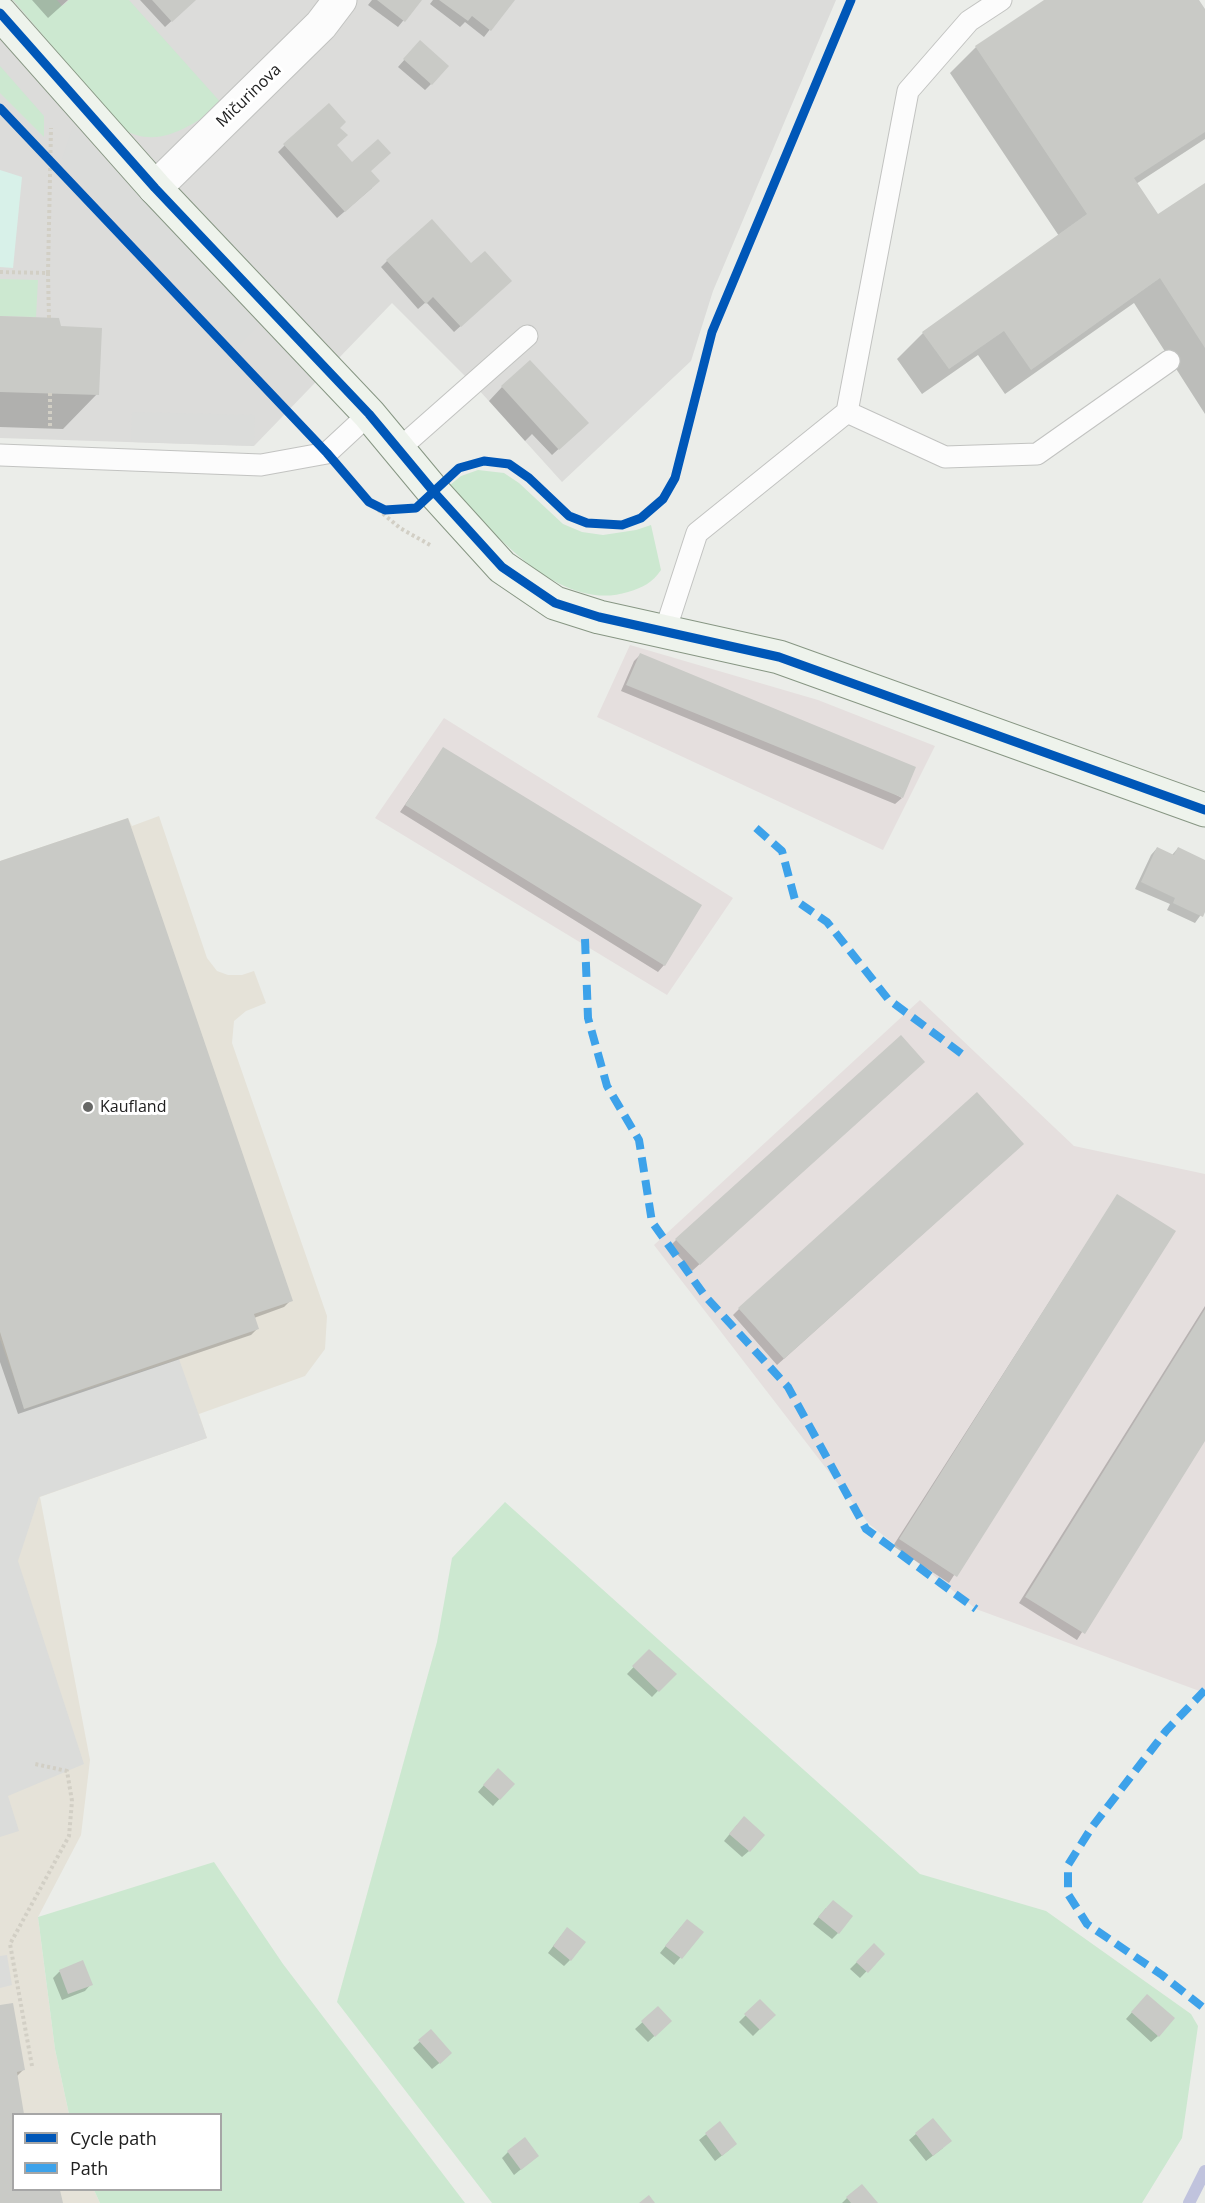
<!DOCTYPE html>
<html>
<head>
<meta charset="utf-8">
<style>
  body { margin:0 }
  #map { position:relative; width:1205px; height:2203px; overflow:hidden; background:#ebede9; font-family:"Open Sans",sans-serif }
  canvas { display:block }
  .legend { position:absolute; left:12px; top:2113px; width:210px; height:78px; box-sizing:border-box; background:#fff; border:2px solid #a6a6a6; margin:0; padding:8px 10px; list-style:none; font-size:18px; color:#202020 }
  .legend li { display:flex; align-items:center; gap:12px; height:30px }
  .legend b { width:30px; border:2px solid #a6a6a6 }
</style>
</head>
<body>
<div id="map">
<canvas width="1205" height="2203"></canvas>
<ul class="legend">
<li><b style="height:8px;background:#0057b8"></b>Cycle path</li>
<li><b style="height:8px;background:#3da2ea"></b>Path</li>
</ul>
</div>
<script>
const g = document.querySelector('canvas').getContext('2d');
g.lineJoin = 'round';
function fill(path, color) { g.fillStyle = color; g.fill(path, 'evenodd'); }
function strokePath(path, color, width, dash) { g.strokeStyle = color; g.lineWidth = width; g.lineCap = dash ? 'butt' : 'round'; g.setLineDash(dash || []); g.stroke(path); }
function label(font, color, halo, rows, align = 'center') {
  g.font = font + ' "Open Sans",sans-serif'; g.lineWidth = 6; g.setLineDash([]); g.textBaseline = 'middle'; g.strokeStyle = halo; g.fillStyle = color; for (const [text, x, y, turn = 0] of rows) {
    g.save(); g.translate(x, y); g.rotate((+turn || 0) * Math.PI / 180); g.textAlign = isNaN(turn) ? turn : align; if (halo) g.strokeText(text, 0, 0); g.fillText(text, 0, 0); g.restore();
  }
}
fill(new Path2D(`
  M0 0H836L713 291 691 361 562 482 478 389 392 303 254 446 0 438Z`), '#dcdcda');
fill(new Path2D(`
  M159 816 207 958 217 971 228 975H242L254 971 266 1003 246 1011 234 1021 232 1043 327 1316 325 1349 305 1376 199 1414 207 1438 40 1497 90 1760 81 1835 38 1917 55 2049 69 2114H14V2190H94L100 2203H0V861L128 818 132 826Z`), '#e5e2d8');
fill(new Path2D(`
  M630 645 818 700 935 746 883 850 597 717Z
  M444 718 733 898 667 995 375 818Z
  M920 1000 1074 1146 1205 1174V1693L976 1609 869 1524 654 1245Z`), '#e5dfde');
fill(new Path2D(`
  M73 126 258 325 237 347 62 159Z
  M132 412 255 415 254 446 131 442Z
  M0 1339 25 1409 179 1359 207 1438 39 1497 18 1561 84 1764 8 1796 19 1831 0 1837Z
  M7 1955 12 1985 0 1988V1956Z`), '#dbdcda');
fill(new Path2D(`
  M13 0H57L62 6 69 0H129L223 105C192 124 159 151 123 129Z
  M0 66 44 116V137L0 93Z
  M0 279 38 280 36 317 0 316Z
  M478 470 504 473 519 483 563 524 582 532 603 535 636 530 651 525 661 570C652 583 644 587 628 592 559 614 490 530 450 485L461 476Z
  M505 1502 920 1874 1046 1911 1191 2014 1198 2026 1182 2138 1142 2203H492L337 2002 437 1642 452 1558Z
  M214 1862 283 1964 465 2203H100L94 2190H220V2114H69L55 2049 38 1917Z`), '#cce8d0');
fill(new Path2D(`
  M0 170 22 177 13 268 0 267Z`), '#d8f1e9');
fill(new Path2D(`
  M32 0H68L48 18Z
  M140 0H194L165 27Z
  M372 0H420L398 27 368 5Z
  M433 0H511L512 1 484 37 465 22 460 27 430 4Z
  M1047 0H1197L1205 12V139L1136 184 1158 216 1205 185V414L1134 303 1005 394 978 355 922 394 897 359 923 333 1059 236 950 73 976 47Z
  M414 49 431 84 425 90 398 67Z
  M338 128 335 145 352 164 369 171 372 188 337 218 278 152 285 145Z
  M387 261 471 265 504 287 454 332 426 302 418 309 381 267Z
  M0 317 60 327 97 394 63 429 0 427Z
  M502 387 580 429 552 455 532 434 525 441 489 401Z
  M640 655 902 798 895 804 621 691 634 661Z
  M443 749 664 965 658 972 400 812Z
  M1157 848 1172 855 1178 848 1205 862V909L1195 923 1167 910 1170 904 1135 889 1151 855Z
  M0 863 291 1300 284 1307 254 1318 257 1329 251 1335 18 1414 0 1362Z
  M916 1068 692 1271 670 1246 676 1240Z
  M1016 1150 777 1365 733 1315 739 1309Z
  M1117 1196 1174 1232 949 1583 893 1546Z
  M1205 1306V1439L1077 1640 1019 1603Z
  M649 1651 674 1674 652 1697 627 1674Z
  M491 1777 513 1784 493 1806 478 1792Z
  M737 1825 749 1851 742 1857 724 1841Z
  M826 1908 838 1933 832 1939 813 1924Z
  M681 1927 702 1932 674 1965 660 1953Z
  M561 1936 570 1960 564 1966 548 1953Z
  M874 1945 883 1954 860 1978 850 1969Z
  M82 1962 91 1984 85 1991 62 2000 53 1978 59 1972Z
  M760 2001 774 2015 753 2036 739 2022Z
  M1141 2002 1158 2036 1151 2042 1126 2019Z
  M0 2007 23 2070 16 2077 23 2114H14V2190H59L61 2203H0Z
  M658 2008 670 2021 648 2042 635 2029Z
  M430 2032 443 2060 432 2069 413 2048Z
  M720 2123 729 2150 715 2161 699 2140Z
  M916 2134 943 2148 926 2161 909 2140Z
  M508 2152 537 2156 514 2175 502 2158Z
  M862 2186 876 2203H842L847 2198Z`), '#0003');
strokePath(new Path2D(`
  M1189 2203 1205 2171`), '#c0c3dd', 12);
fill(new Path2D(`
  M152 0H196L172 22Z
  M377 0H422L405 22Z
  M439 0H515L491 31 472 16 468 21Z
  M1044 0H1199L1205 9V132L1134 178 1158 214 1205 183V348L1160 278 1031 370 1004 331 949 369 922 332 1087 214 975 46Z
  M420 40 449 66 432 85 403 59Z
  M329 103 346 122 340 128 348 135 337 145 352 162 378 139 391 153 371 171 380 181 345 212 283 144Z
  M432 219 471 263 485 251 512 281 461 327 433 297 426 304 386 260Z
  M0 316 59 318 61 326 102 328 99 395 0 392Z
  M530 360 589 423 559 450 501 386Z
  M640 653 916 767 903 798 626 685Z
  M443 747 702 905 665 966 405 805Z
  M128 818 293 1301 254 1314 259 1329 24 1409 0 1332V861Z
  M1157 847 1174 855 1178 847 1205 860V912L1203 917 1173 903 1175 898 1141 882Z
  M901 1035 925 1062 700 1265 675 1239Z
  M977 1092 1024 1144 784 1359 738 1308Z
  M1117 1194 1176 1231 957 1577 899 1539Z
  M1205 1309V1441L1085 1634 1025 1597Z
  M649 1649 677 1674 659 1692 632 1666Z
  M498 1768 515 1784 500 1800 483 1785Z
  M744 1816 765 1835 750 1852 729 1834Z
  M833 1900 853 1916 839 1934 818 1917Z
  M687 1919 704 1932 682 1959 665 1946Z
  M567 1927 586 1942 571 1961 553 1946Z
  M874 1943 885 1954 868 1973 856 1962Z
  M83 1960 93 1985 68 1994 59 1970Z
  M1147 1994 1175 2018 1159 2037 1131 2012Z
  M760 1999 776 2015 760 2030 744 2014Z
  M13 2003 25 2070 17 2072 24 2114H14V2190H60L63 2203H0V2005Z
  M658 2006 672 2021 655 2037 641 2021Z
  M431 2029 452 2053 440 2064 418 2040Z
  M933 2118 952 2141 933 2156 915 2133Z
  M720 2121 737 2144 722 2156 705 2133Z
  M525 2137 539 2156 521 2170 507 2151Z
  M862 2184 878 2203H851L846 2197Z
  M649 2195 655 2203H639Z`), '#c9cac6');
const lane = new Path2D(`
  M847 412 945 457 1037 454 1169 361
  M399 449 527 336
  M0 455 261 465 327 453 369 414
  M665 631 697 533 847 412 908 91 969 21 1001 0`);
const street = new Path2D(`
  M155 188 321 25 340 0`);
const secondary = new Path2D(`
  M0 13 155 188 369 414 433 491 502 567 555 603 599 617 779 657 1205 810`);
strokePath(lane, '#c2c3c1', 23);
strokePath(street, '#c2c3c1', 35);
strokePath(secondary, '#879683', 35);
strokePath(new Path2D(`
  M0 272 48 273 51 128
  M48 273 49 318
  M50 426V393
  M369 502 400 528 430 545
  M32 2066 10 1944 69 1836 72 1801 67 1771 35 1764`), '#d2cfc5', 4, [3, 3]);
strokePath(lane, '#fcfcfc', 21);
strokePath(street, '#fcfcfc', 33);
strokePath(secondary, '#eef3ec', 33);
strokePath(new Path2D(`
  M756 828 782 851 795 900 827 922 888 999 966 1057
  M585 939 588 1018 607 1086 639 1140 652 1222 705 1296 788 1387 866 1529 976 1609
  M1205 1690 1166 1731 1092 1827 1068 1865V1894L1087 1924 1162 1975 1205 2009`), '#3da2ea', 8, [15, 8]);
strokePath(new Path2D(`
  M0 13 155 188 369 414 433 491 502 567 555 603 599 617 779 657 1205 810
  M0 108 327 453 369 502 385 510 416 508 459 468 484 461 509 464 529 478 569 516 587 523 622 525 641 518 663 499 675 478 712 332 851 0`), '#0057b8', 9);
for (const [x, y, r, color] of [
  [88,1107,6,"#676866"]
]) { const dot = new Path2D(); dot.arc(x, y, r, 0, 2 * Math.PI); g.fillStyle = color; g.fill(dot); strokePath(dot, '#fff', 2); }
label('16px', '#202020', '#fff', [
  ["Mičurinova",249,96,-44]
]);
label('16px', '#202020', '#fff', [
  ["Kaufland",100,1107]
], 'left');
</script>
</body>
</html>
